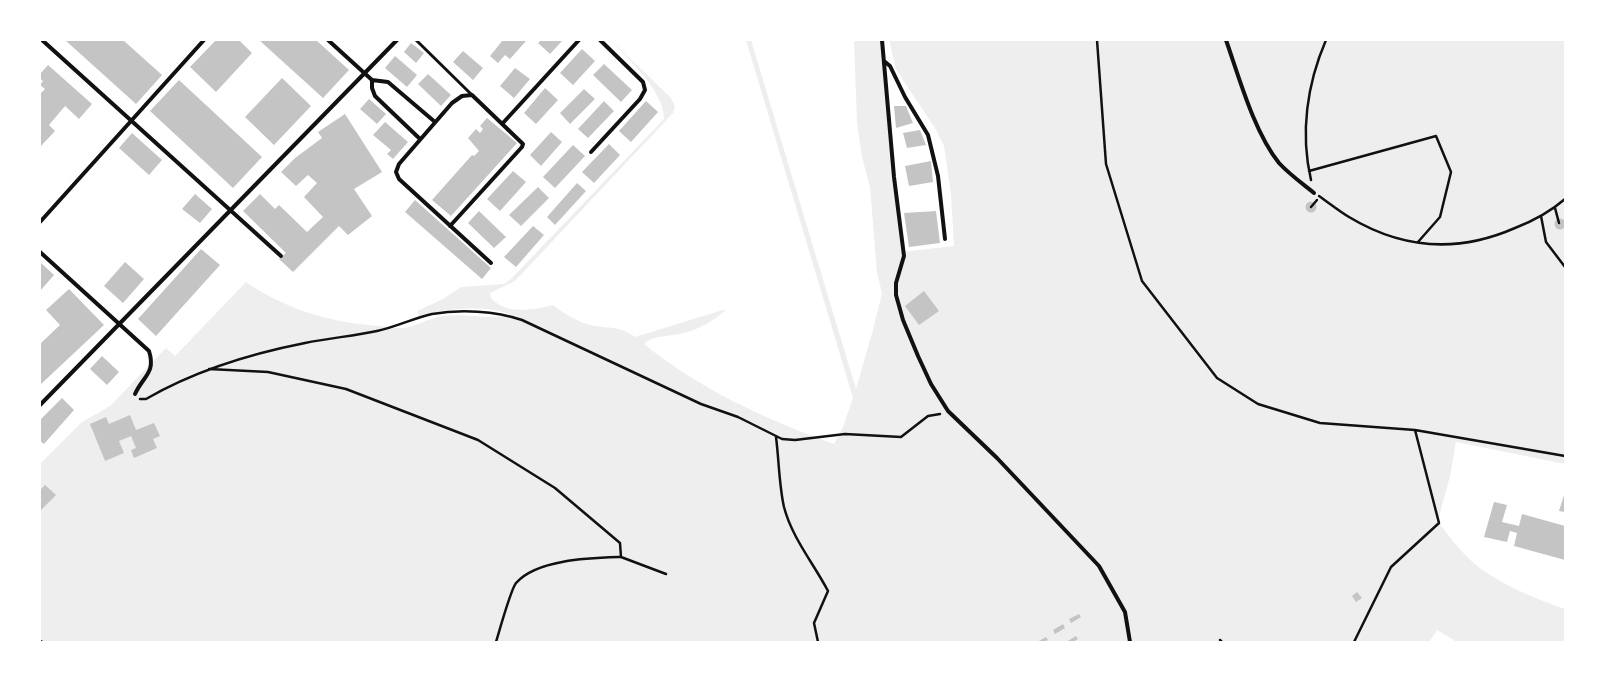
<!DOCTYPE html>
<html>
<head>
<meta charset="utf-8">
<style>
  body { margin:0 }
  #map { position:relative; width:1605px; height:682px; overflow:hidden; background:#fff; font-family:"Space Grotesk",sans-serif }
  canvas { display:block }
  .frame { position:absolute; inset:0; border:41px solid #fff; pointer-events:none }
</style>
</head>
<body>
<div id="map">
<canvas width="1605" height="682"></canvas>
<div class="frame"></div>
</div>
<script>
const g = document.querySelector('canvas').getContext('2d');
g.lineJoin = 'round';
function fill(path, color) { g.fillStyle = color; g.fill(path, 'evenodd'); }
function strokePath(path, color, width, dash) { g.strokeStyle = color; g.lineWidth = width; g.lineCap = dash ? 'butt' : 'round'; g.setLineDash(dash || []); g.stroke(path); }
fill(new Path2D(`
  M611 40 671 98 675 107 673 113 515 281 490 293 491 298C505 315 534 310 553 305 564 314 578 322 591 325 608 329 619 325 635 337L726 309C715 321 696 331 679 334 667 337 653 335 644 344 701 390 765 419 834 444L843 427 853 398 746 40H751L856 389 873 330 882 293 877 273 870 187 862 157 857 123 854 40H881L901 252 954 246 951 194 944 146 935 128 897 71C893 61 892 50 889 40H1565V464L1456 442 1450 476 1440 513 1439 523C1451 539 1465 557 1481 569 1507 587 1536 599 1565 609V642H1457L1437 630 1429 642H40V464L82 422 110 406 166 348 175 356 246 282C284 309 333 323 379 326 386 327 395 329 403 328 416 327 430 317 444 316 466 313 489 320 511 315 486 304 445 309 419 316L417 311 443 299 461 287 504 284 510 280 664 119C664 91 629 60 611 40Z`), '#eee');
fill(new Path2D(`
  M65 40H123L162 75 136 104Z
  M216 40H239L252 53 216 92 190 67Z
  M259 40H316L349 70 323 98Z
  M503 40 526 41 510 59 505 55 498 63 490 56Z
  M541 40H563L550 54 538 43Z
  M411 43 424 53 416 63 404 52Z
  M582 49 595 61 573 85 560 73Z
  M463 51 483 68 473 80 453 62Z
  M395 56 417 75 407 87 385 68Z
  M604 64 632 90 621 102 593 75Z
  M48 65 92 104 79 119 65 106 49 125 55 131 40 147V94L45 89 40 85 43 81 40 79V74Z
  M515 68 530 79 514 98 500 86Z
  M428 74 451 95 441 106 418 84Z
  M282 78 311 106 274 145 245 117Z
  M179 80 262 157 233 188 150 111Z
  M545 88 558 100 536 124 524 113Z
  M584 89 595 99 570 124 560 113Z
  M369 99 386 114 377 124 360 109Z
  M604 101 614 111 588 138 578 129Z
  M646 101 658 112 631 142 619 131Z
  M894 106H906L913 123 896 128Z
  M345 114 382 172 354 189 372 216 348 235 339 226 293 272 279 259 286 253 243 211 260 194 275 209 279 205 307 232 323 217 304 197 317 183 308 175 296 186 281 172 295 158 322 138 318 132Z
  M487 118 517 143 451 216 432 200 472 155 474 156 479 151 468 138 476 129 480 133 483 129 480 126Z
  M385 122 408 142 393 159 387 154 391 150 373 135Z
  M920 130 926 145 907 148 903 133Z
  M551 132 562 142 541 166 530 155Z
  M132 133 162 160 149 175 119 148Z
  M609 144 620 155 594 183 582 172Z
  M573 145 585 156 555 188 543 177Z
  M931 161 933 182 909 186 905 166Z
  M513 171 526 182 500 211 487 199Z
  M577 183 586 191 555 225 547 217Z
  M538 187 549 198 521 226 509 215Z
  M195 194 212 209 200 223 182 209Z
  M415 200 491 268 482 279 405 212Z
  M1305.5 207a5.5 5.5 0 1 1 11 0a5.5 5.5 0 1 1-11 0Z
  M479 211 506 237 494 248 468 223Z
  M936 211 940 243 909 247 904 213Z
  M1554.5 224a5.5 5.5 0 1 1 11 0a5.5 5.5 0 1 1-11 0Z
  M533 226 544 235 516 267 504 257Z
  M201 249 220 265 156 336 138 319Z
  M40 262 54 275 40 291Z
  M125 262 144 279 123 303 104 286Z
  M69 289 104 325 40 385V344L60 325 46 310Z
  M924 291 939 311 919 325 905 306Z
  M102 356 119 372 107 385 90 369Z
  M62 398 74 410 44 444 40 441V420Z
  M130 415 136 430 154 423 160 436 153 439 157 448 134 458 131 450 136 448 131 436 119 441 124 453 105 461 90 424 106 417 109 424Z
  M45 485 56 495 40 511V490Z
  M1565 492V512L1559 511Z
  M1494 502 1507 505 1502 522 1519 526 1522 514 1565 526V560L1514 546 1517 533 1510 531 1507 542 1484 537Z
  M1357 592 1362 598 1356 602 1352 596Z
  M1079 614 1081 617 1071 623 1069 619Z
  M1063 624 1065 628 1055 634 1053 630Z
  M1076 636 1078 639 1073 642H1066Z
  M1046 637 1048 640 1044 642H1037Z`), '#c4c4c4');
strokePath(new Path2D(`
  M1097 40 1106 164 1142 281 1217 378 1258 404 1320 423 1415 430 1439 523 1391 567 1354 642
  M1309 171 1436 136 1451 172 1440 217 1418 242
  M1311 180C1300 133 1307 84 1326 40
  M1319 196C1329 203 1339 211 1349 217 1402 249 1458 253 1515 228 1533 221 1550 212 1565 199
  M1311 207 1317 200
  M1555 208 1559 223
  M1541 216 1546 242 1565 267
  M209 369 268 372 346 389 478 440 555 488 620 543 621 557 666 574
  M140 399H146C196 370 249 354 305 343 329 338 354 336 377 331 396 327 414 318 432 314 461 309 495 311 522 320L701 404 738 417 782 439 795 440 845 434 901 437 928 416 940 414
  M1415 430 1565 456
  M776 437C779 460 779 485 784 507 792 538 814 564 828 591L814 623 818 642
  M1220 640 1222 642
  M496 642C499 632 511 589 516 583 537 559 591 558 621 557`), '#111', 2.5);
strokePath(new Path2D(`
  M416 40 472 95
  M40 641 42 642`), '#111', 3);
strokePath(new Path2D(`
  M42 40 281 256
  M328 40 372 80V88L375 96 420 139
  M882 40 894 177 904 256 896 283V295L903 320 918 356 931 384 948 411 997 458 1099 566 1125 612 1130 642
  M1226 40C1239 77 1254 132 1279 163 1289 174 1303 184 1314 193
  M884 61 890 66 905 97 928 135 938 176 945 239
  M372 80 388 82 435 122
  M502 124 579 40
  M591 152 640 99 645 90 643 82 600 40
  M40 222 204 40
  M450 226 522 147 523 144 472 95 462 96 452 103 399 164 396 172 399 179 491 263
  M40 252 149 351C156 373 143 376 135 394
  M40 405 397 40`), '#111', 4);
</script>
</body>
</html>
